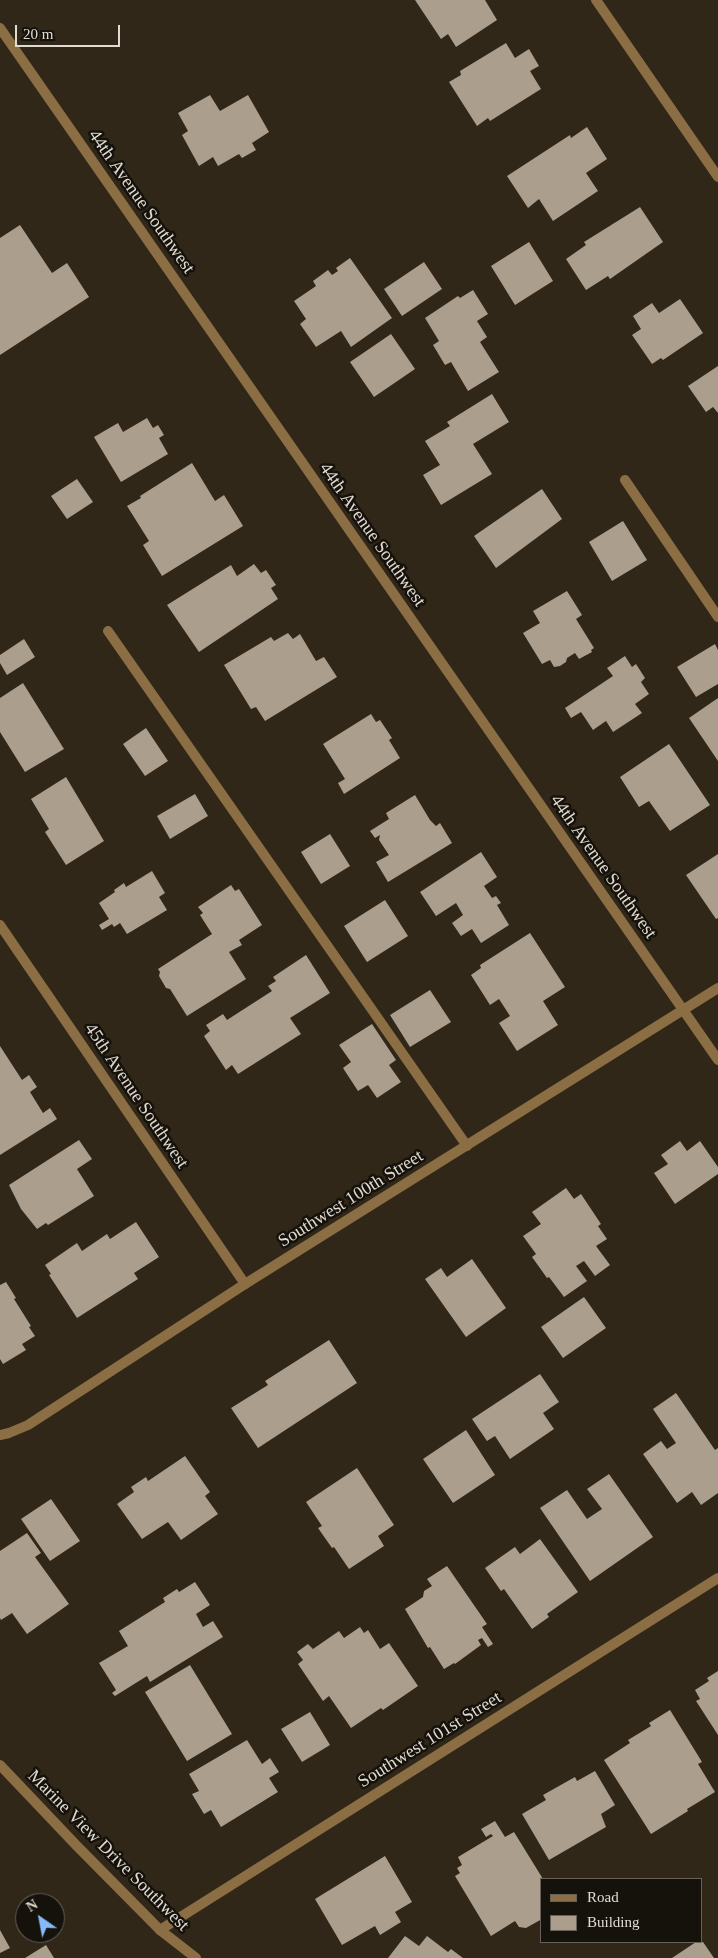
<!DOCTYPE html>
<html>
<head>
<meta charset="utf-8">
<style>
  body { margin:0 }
  #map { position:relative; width:718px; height:1958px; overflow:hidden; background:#312719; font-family:"Times New Roman",serif }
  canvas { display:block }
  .legend { position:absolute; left:540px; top:1878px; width:162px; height:65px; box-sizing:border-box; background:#15110b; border:1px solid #67615a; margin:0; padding:6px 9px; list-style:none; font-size:15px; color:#e1dad1 }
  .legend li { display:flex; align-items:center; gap:10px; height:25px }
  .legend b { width:25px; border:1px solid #67615a }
  .north { position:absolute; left:15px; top:1893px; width:50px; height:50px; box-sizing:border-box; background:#15110b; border:1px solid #67615a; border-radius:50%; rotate:327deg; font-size:14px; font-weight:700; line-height:20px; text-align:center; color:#e1dad1 }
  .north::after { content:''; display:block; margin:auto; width:18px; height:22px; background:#86bbfb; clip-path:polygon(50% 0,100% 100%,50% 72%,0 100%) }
  .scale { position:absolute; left:15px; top:25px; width:105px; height:22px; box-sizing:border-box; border:2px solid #e1dad1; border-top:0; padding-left:6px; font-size:15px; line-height:18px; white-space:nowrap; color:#e1dad1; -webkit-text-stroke:4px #15110b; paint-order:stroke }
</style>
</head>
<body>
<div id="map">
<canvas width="718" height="1958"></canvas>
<ul class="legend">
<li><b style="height:6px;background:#8c6e45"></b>Road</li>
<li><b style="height:14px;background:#ab9e8d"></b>Building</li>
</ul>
<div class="north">N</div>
<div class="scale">20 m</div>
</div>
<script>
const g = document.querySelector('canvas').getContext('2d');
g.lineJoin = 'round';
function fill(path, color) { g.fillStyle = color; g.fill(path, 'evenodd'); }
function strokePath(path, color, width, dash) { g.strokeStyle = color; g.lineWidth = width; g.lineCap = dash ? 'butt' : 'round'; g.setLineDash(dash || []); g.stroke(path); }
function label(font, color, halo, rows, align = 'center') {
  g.font = font + ' "Times New Roman",serif'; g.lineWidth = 5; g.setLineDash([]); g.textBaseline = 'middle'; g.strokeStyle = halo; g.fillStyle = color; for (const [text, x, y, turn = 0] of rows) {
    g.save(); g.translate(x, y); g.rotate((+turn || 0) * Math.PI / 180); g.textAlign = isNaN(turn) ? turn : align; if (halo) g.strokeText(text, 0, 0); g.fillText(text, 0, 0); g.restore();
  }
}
fill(new Path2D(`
  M415 0H485L497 20 456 47 448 34 441 39Z
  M506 43 515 58 529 49 539 66 530 71 541 89 490 121 488 118 477 126 449 82 461 75 460 71Z
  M210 95 220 111 248 95 269 132 252 143 256 150 242 158 239 154 218 166 213 157 199 166 182 135 188 131 178 113Z
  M587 127 607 159 586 173 598 191 553 221 539 199 528 208 507 176 570 135 571 138Z
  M640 207 663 242 610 279 608 276 586 290 566 259 586 245 584 242Z
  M20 225 52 273 67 263 89 297 0 355V238Z
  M529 242 553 281 515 305 491 266Z
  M350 258 392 318 351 347 341 331 316 347 300 324 306 319 294 301 316 286 313 281 328 270 332 275 338 271 336 268Z
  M424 262 442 289 402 316 384 289Z
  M473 290 488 314 477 321 487 337 480 342 499 372 468 391 451 362 445 365 433 345 439 341 425 318 458 296 460 298Z
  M680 299 703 333 663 360 661 358 652 364 632 335 641 329 633 316 652 303 659 313Z
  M391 334 415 369 374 397 350 362Z
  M718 366V413L713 407 706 412 688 386Z
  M492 394 509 422 473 444 492 474 441 505 423 475 440 465 425 441 450 426 447 422Z
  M147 418 153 428 158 425 164 435 159 438 168 454 121 482 94 437 118 423 123 432Z
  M192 463 215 501 224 495 243 526 162 576 143 545 149 541 127 506 141 498 140 496Z
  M77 479 93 502 67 519 51 496Z
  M542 489 562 519 496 568 474 536Z
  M623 521 647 560 612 581 589 542Z
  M254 564 261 573 266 570 276 585 271 588 278 599 199 652 167 605 231 565 237 576Z
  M567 591 582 615 576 619 594 648 591 650 592 652 579 659 575 653 567 658 566 662 560 666 554 667 550 660 542 664 523 633 540 623 533 611Z
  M288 633 293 639 300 634 316 661 324 657 337 677 265 721 256 707 251 709 224 665 271 637 274 641Z
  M24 639 35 657 7 675 0 663V655Z
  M715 644 718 650V684L696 697 677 667Z
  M625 656 632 667 636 664 645 678 641 682 649 694 635 704 642 713 613 732 606 721 593 730 581 712 571 718 565 708 613 676 607 668Z
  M23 683 64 749 25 772 0 732V698Z
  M718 698V761L689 718Z
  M371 714 376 722 380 720 392 738 389 740 400 758 344 794 338 783 345 779 323 744Z
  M146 728 168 761 145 776 123 744Z
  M669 744 710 805 670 831 649 801 639 807 620 777Z
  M66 777 104 841 66 865 45 832 49 829 31 799Z
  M195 794 208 816 170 839 157 816Z
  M415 795 430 820 436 826 440 823 452 843 388 882 376 862 389 855 379 840 380 835 375 838 370 831 389 819 386 813Z
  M330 834 350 866 321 884 301 852Z
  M481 852 497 877 484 886 492 898 496 896 501 903 497 905 509 925 481 943 472 929 461 936 452 923 463 915 456 903 436 916 420 892Z
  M718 854V918L716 919 686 875Z
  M152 871 165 893 159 897 167 910 127 934 120 923 114 927 112 924 102 930 99 925 109 919 99 903 115 892 114 890 124 883 126 887Z
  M231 885 235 891 239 889 262 925 239 940 242 945 229 952 246 979 187 1016 170 989 166 988 159 976 160 972 158 969 212 934 200 915 203 913 198 907Z
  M385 900 408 936 367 962 344 926Z
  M530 933 565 987 543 1001 558 1025 517 1051 499 1023 510 1016 499 999 490 1005 471 975 481 968 480 965Z
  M306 955 330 993 290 1018 301 1034 238 1074 232 1065 226 1070 204 1036 210 1031 206 1025 223 1014 227 1020 272 991 268 986 276 981 273 977Z
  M430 990 451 1022 410 1047 390 1015Z
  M372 1024 396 1060 389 1065 401 1082 377 1098 368 1085 358 1091 343 1068 351 1062 339 1045Z
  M0 1046 22 1080 29 1075 37 1087 30 1092 43 1113 50 1108 57 1119 0 1155Z
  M79 1140 92 1159 77 1169 94 1196 48 1225 46 1223 37 1229 21 1209 9 1185Z
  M680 1141 687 1151 700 1141 718 1167V1174L675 1204 654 1173 668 1164 661 1155Z
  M566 1188 574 1199 581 1194 601 1224 598 1226 607 1239 596 1246 610 1265 595 1276 584 1261 576 1266 587 1281 564 1297 549 1277 547 1278 532 1257 536 1254 523 1236 541 1224 532 1212Z
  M136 1222 159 1257 134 1273 138 1279 77 1318 49 1275 51 1274 45 1265 77 1243 82 1251 107 1234 110 1239Z
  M472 1259 506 1308 466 1337 425 1279 441 1268 447 1277Z
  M6 1282 16 1298 14 1299 31 1326 29 1327 35 1336 22 1344 26 1350 3 1364 0 1359V1285Z
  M584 1297 606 1328 563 1358 541 1327Z
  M329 1340 357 1383 258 1448 231 1408 268 1385 265 1381Z
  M540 1374 559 1402 543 1413 554 1429 510 1459 495 1436 487 1441 472 1419Z
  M676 1393 715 1450 718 1448V1493L701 1505 692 1492 677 1503 643 1454 661 1441 667 1449 676 1443 653 1409Z
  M466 1430 495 1475 453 1503 423 1459Z
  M185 1456 210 1492 205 1496 218 1514 181 1540 168 1522 142 1539 117 1504 134 1492 131 1487 146 1477 148 1481Z
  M357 1468 394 1525 378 1536 384 1546 349 1569 334 1547 332 1548 318 1528 322 1526 306 1502Z
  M609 1474 653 1537 590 1581 540 1508 567 1490 587 1519 602 1509 587 1489Z
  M51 1499 80 1541 50 1561 21 1519Z
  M27 1533 41 1553 35 1557 69 1604 27 1634 12 1613 1 1620 0 1618V1551Z
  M540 1539 578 1592 547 1614 549 1617 532 1629 504 1589 501 1591 485 1568 515 1547 520 1554Z
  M447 1566 487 1624 482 1627 493 1644 488 1647 482 1638 478 1640 481 1645 455 1664 454 1663 444 1669 430 1647 428 1648 405 1609 423 1597 424 1591 432 1586 427 1579Z
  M195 1582 210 1605 196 1614 203 1627 213 1621 223 1637 150 1682 147 1676 115 1696 112 1693 116 1690 99 1663 128 1646 119 1631 165 1602 163 1598 177 1589 179 1592Z
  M360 1627 364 1633 368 1630 380 1649 389 1643 418 1686 383 1710 381 1708 351 1728 329 1696 323 1701 298 1664 303 1660 297 1652 308 1644 313 1649 339 1631 344 1638Z
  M190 1665 232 1734 187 1761 145 1692Z
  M718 1671V1735L696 1701 700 1699 695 1690 709 1681 707 1678Z
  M670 1710 702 1762 698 1764 715 1792 687 1809 688 1811 651 1834 604 1760 630 1743 628 1740 651 1726 649 1723Z
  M310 1712 330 1745 302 1762 281 1729Z
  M247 1740 262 1764 270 1758 279 1772 269 1778 278 1792 221 1827 211 1810 204 1814 192 1794 199 1791 189 1774Z
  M595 1771 615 1805 601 1814 606 1827 549 1860 522 1814 546 1800 543 1795 575 1777 577 1781Z
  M495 1821 505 1837 514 1832 543 1879 542 1919 526 1928 519 1927 515 1921 491 1936 455 1876 460 1873 457 1868 462 1865 458 1857 493 1836 491 1834 486 1837 481 1829Z
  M385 1856 412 1902 395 1912 401 1922 380 1935 375 1926 342 1945 315 1899Z
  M0 1930 10 1948 0 1953Z
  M405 1936 419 1946 427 1936 448 1952 451 1949 463 1958H388Z
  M696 1942H703L714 1958H672Z
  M46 1945 54 1958H25Z`), '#ab9e8d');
strokePath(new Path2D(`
  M625 480 718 617
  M108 631 467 1146`), '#8c6e45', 10);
strokePath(new Path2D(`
  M596 0 718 177
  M0 28 718 1060
  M0 925 245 1284
  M160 1930 718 1578`), '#8c6e45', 10);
strokePath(new Path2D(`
  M0 1435 9 1433 28 1425 245 1284 718 988
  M0 1765 76 1845 160 1930 196 1958`), '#8c6e45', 10);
label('18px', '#e1dad1', '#15110b', [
  ["44th Avenue Southwest",141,202,55],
  ["44th Avenue Southwest",372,535,55],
  ["44th Avenue Southwest",603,867,55],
  ["45th Avenue Southwest",136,1096,56],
  ["Southwest 100th Street",351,1199,-32],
  ["Southwest 101st Street",430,1740,-32],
  ["Marine View Drive Southwest",108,1851,45]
]);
</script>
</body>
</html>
